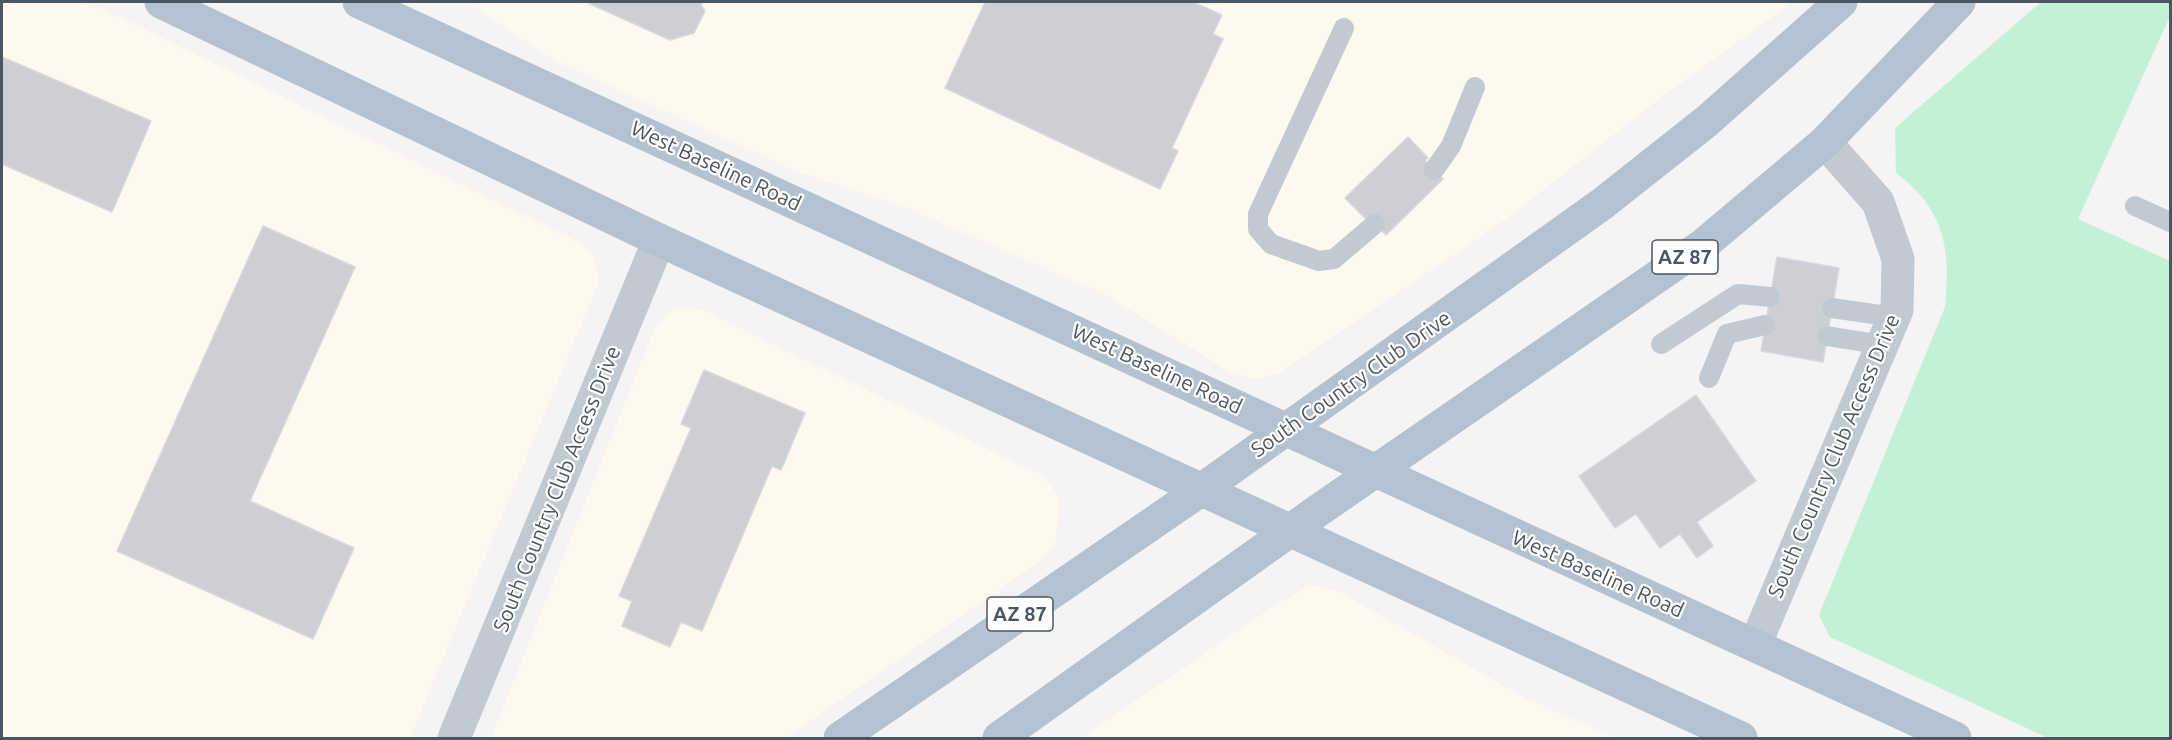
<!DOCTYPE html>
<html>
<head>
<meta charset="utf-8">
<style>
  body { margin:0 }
  #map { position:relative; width:2172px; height:740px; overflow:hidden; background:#f5f3f3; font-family:Ubuntu,sans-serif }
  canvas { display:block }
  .frame { position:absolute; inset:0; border:3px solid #4a5661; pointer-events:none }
</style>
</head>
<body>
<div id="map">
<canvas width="2172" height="740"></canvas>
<div class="frame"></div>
</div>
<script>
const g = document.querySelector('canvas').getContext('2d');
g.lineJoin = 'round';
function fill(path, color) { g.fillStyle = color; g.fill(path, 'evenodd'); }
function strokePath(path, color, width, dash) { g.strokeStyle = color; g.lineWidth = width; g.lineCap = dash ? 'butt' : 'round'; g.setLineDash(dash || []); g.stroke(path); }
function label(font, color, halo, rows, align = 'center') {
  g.font = font + ' Ubuntu,sans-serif'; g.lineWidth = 4.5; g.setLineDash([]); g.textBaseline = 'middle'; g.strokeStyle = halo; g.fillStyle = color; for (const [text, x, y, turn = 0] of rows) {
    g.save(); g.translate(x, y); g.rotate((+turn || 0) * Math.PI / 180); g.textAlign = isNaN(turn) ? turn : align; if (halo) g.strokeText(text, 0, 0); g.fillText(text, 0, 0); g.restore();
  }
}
fill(new Path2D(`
  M2 2H89L583 244 595 260 599 282 410 738H2Z
  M467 2H1793L1659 99 1505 220 1278 374 1254 379 1233 374 1104 294 902 206 798 172 555 61Z
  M686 307 705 311 1045 477 1059 497 1056 543 1040 561 786 738H491L655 328 672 310Z
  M1310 585 1338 591 1525 698 1615 738H1081L1268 610Z`), '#fdf9ef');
fill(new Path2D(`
  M2041 2H2170V16L2078 219 2170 261V738H2048L1830 637 1819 615 1945 307C1951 250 1945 209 1896 173L1895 128Z`), '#c3f1d5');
const building = new Path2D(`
  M586 2H703L701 5 705 11 694 33 670 40Z
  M985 2H1193L1222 15 1213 34 1223 39 1172 148 1178 151 1160 189 945 88Z
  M2 57 151 121 112 212 2 164Z
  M1408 137 1428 158 1425 160 1443 179 1386 235 1368 217 1366 219 1345 198Z
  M263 226 355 267 250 501 354 548 313 639 117 551Z
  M1777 257 1839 268 1823 362 1761 351Z
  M704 370 805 413 781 470 772 466 702 631 681 622 670 647 622 626 632 601 619 596 691 428 681 424Z
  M1696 395 1756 481 1697 522 1713 546 1697 558 1680 534 1660 548 1636 514 1615 528 1579 476Z`);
fill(building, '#cdcfd5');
strokePath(building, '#d7d9de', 1.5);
strokePath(new Path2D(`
  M1344 28 1258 214V229L1271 244 1319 261 1334 259 1375 224
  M1434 170 1451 146 1475 87
  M2135 206 2170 222
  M1832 308 1894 317
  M1827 336 1883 345
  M1661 344 1738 294 1770 297
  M1709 378 1727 334 1765 325`), '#c1cad2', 20);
strokePath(new Path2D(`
  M1755 645 1897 310 1898 259 1878 202 1825 142
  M454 738 659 240`), '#c1cad2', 33);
strokePath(new Path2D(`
  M161 2 659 240 1741 738
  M359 2 1955 738
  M840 738 1201 490 1602 204 1707 121 1841 2
  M999 738 1319 510 1703 245 1825 142 1959 2`), '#b3c2d1', 33);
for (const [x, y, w] of [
  [1685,257,66],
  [1020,614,66]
]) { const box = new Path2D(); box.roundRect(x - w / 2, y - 17, w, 34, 4.5); g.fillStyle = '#fff'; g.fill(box); strokePath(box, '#4a5661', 1.5); }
label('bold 20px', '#4a5661', null, [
  ["AZ 87",1685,257],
  ["AZ 87",1020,614]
]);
label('21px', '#4a5661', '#fff', [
  ["West Baseline Road",716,166,25],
  ["West Baseline Road",1157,369,25],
  ["South Country Club Drive",1351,384,-35],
  ["South Country Club Access Drive",1834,456,-67],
  ["South Country Club Access Drive",557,489,-68],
  ["West Baseline Road",1598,574,24]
]);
</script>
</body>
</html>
